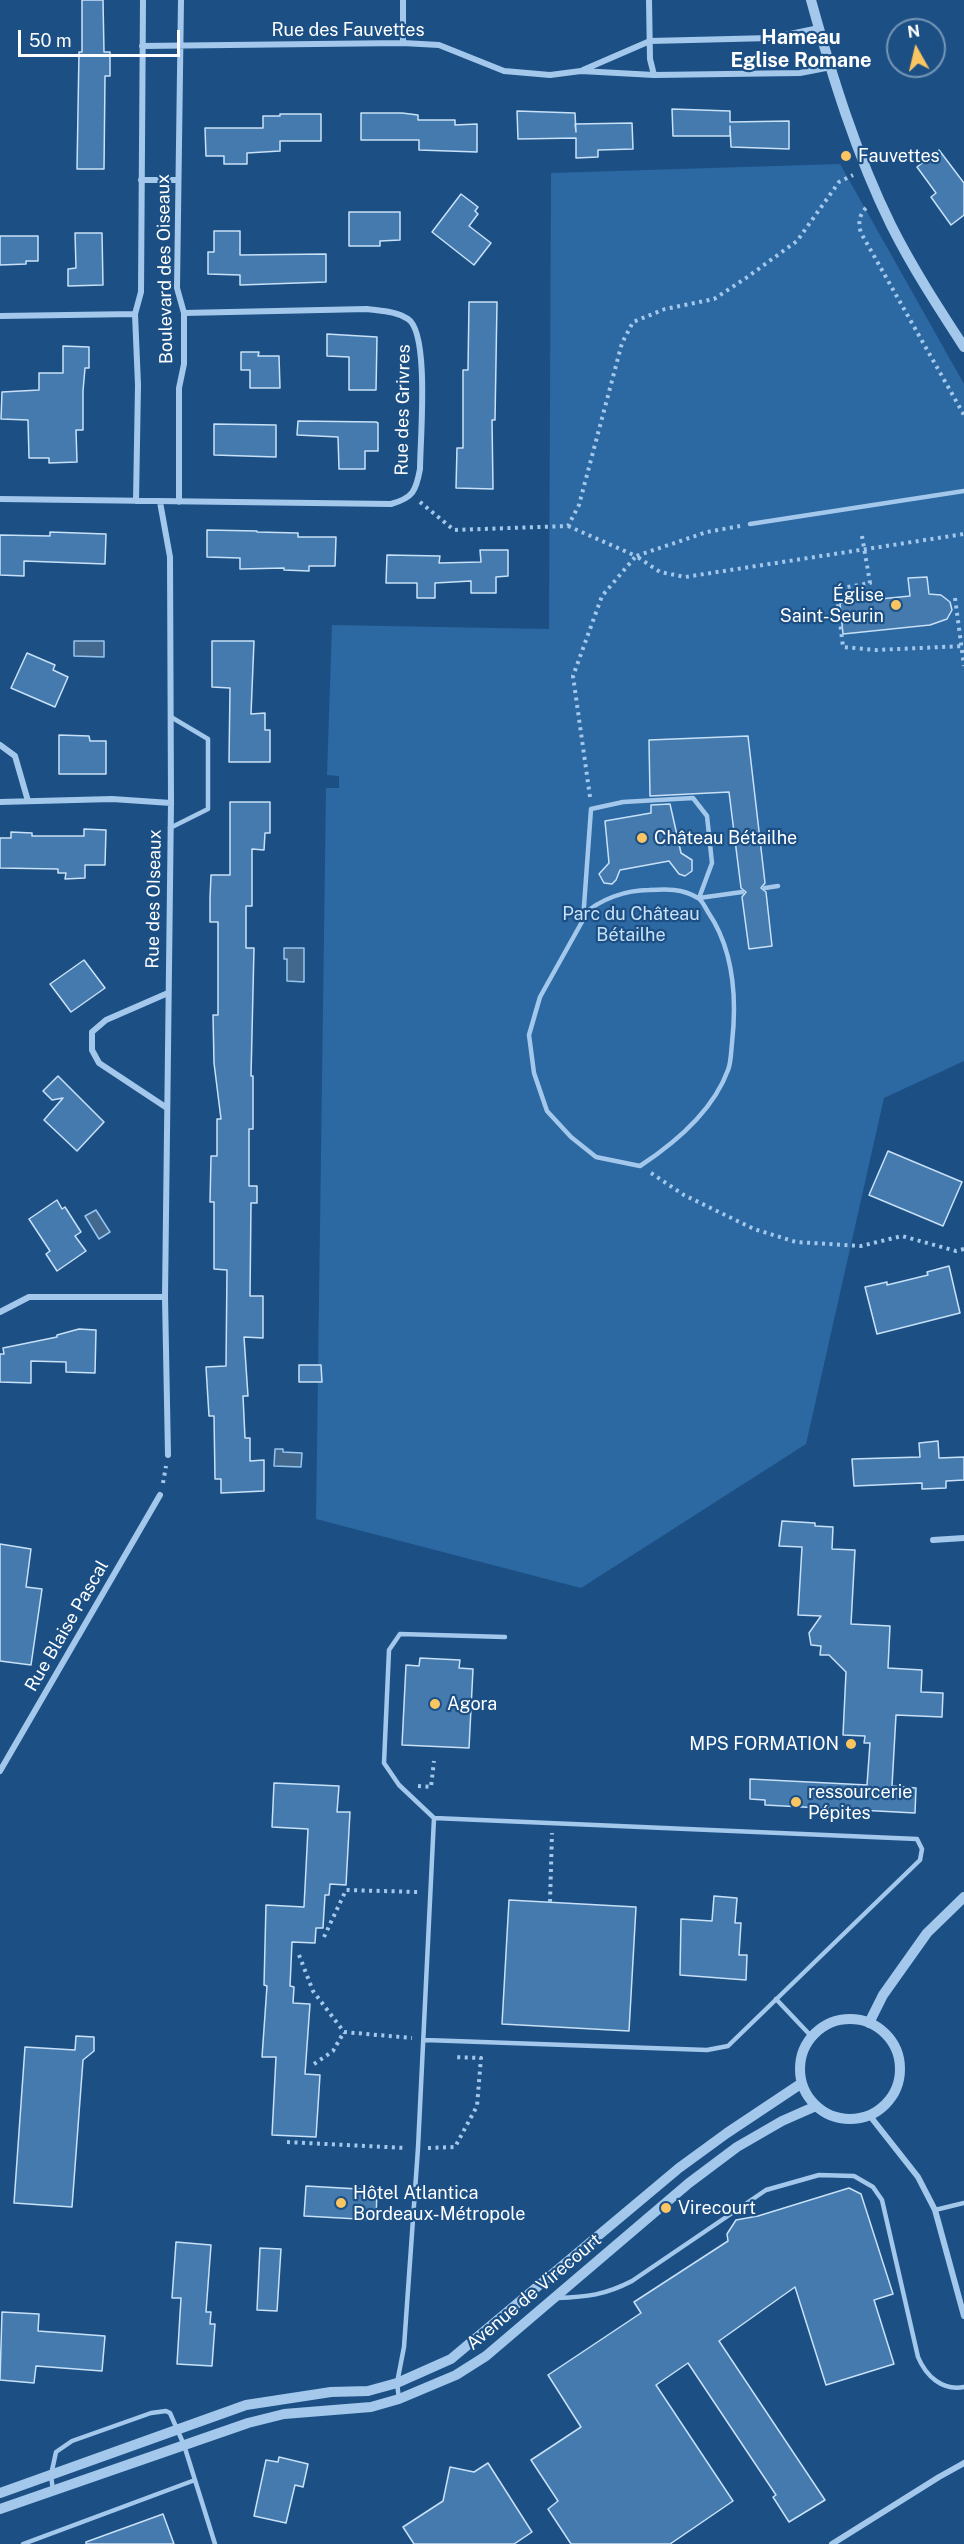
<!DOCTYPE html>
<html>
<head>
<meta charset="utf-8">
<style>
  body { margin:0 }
  #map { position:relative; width:964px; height:2544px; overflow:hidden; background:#1c5085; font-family:"Public Sans",sans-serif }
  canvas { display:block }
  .north { position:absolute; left:886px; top:18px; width:60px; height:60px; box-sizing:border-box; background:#1c5085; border:2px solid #7796b6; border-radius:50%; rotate:352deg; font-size:16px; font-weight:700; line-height:24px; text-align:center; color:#fff }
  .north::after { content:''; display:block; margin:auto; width:21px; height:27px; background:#fbc561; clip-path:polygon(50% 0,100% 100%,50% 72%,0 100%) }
  .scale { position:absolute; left:18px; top:30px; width:162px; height:27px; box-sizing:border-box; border:3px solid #fff; border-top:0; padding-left:8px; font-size:18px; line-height:21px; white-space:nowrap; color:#fff; -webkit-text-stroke:4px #1c5085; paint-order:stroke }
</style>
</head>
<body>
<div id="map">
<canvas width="964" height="2544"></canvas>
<div class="north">N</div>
<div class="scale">50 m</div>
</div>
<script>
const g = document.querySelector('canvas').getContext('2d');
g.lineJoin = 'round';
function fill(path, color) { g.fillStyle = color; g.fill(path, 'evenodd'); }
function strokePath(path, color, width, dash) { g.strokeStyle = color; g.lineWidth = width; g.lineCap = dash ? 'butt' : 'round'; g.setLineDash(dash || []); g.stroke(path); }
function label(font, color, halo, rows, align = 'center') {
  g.font = font + ' "Public Sans",sans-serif'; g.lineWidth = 4.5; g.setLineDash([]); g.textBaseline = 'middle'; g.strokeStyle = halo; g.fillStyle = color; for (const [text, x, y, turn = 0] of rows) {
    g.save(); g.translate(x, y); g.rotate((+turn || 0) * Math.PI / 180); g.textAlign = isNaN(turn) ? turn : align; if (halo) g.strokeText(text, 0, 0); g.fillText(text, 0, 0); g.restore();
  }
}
fill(new Path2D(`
  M840 164 964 384V1061L884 1098 806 1444 581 1588 316 1519 326 788H339V776L327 775 332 625 549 629 551 173ZM927 577 930 596C945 595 959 603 947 619L928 623V626L843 634 840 604 910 596 909 579Z`), '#2c68a2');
const water = new Path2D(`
  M74 641H104V657L74 656Z
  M284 948H304V982L287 981V959H284Z
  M96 1210 110 1232 99 1239 85 1216Z
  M275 1449H283V1452L302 1453 301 1467 274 1466Z`);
fill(water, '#42688e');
strokePath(water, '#96c4ed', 1.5);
const building = new Path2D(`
  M82 0H103L104 52H110V76H105L104 169H77L79 52H82Z
  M672 109 730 111V122L789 121V149L731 147 730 126V136H673Z
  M517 111 575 113 576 132 575 124 632 123 633 149 598 150V157L576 158V138L518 139Z
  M361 113H402L418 115V120H455V125L477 124V152L419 150V140H361Z
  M280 114H321V141H280V151L247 153V164H224V156H206L205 128H263V116H280Z
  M939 150 964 183V215L951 225 931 197 936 193 917 167Z
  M461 194 478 207 475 211 478 214 469 226 491 243 474 265 432 232Z
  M349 212H400V240L380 241V246H349Z
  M214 231H240V255L326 254V282L240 285V275L208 274V252H214Z
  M75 233H102L103 285 68 286V269L76 268Z
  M0 236H38V261H26V264L0 265Z
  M469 302H497L495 420H492L493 489 456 488 457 448H463V370H468Z
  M327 334 377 337 376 390H349V357L327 356Z
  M63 346 89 347V368H85L83 391V430H76L77 462 49 463V458H29L28 420 1 419 2 392 39 390V373H63Z
  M241 352H259L258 356H279L280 388H250V370H241Z
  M298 421 376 422 378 423V451H365V469H339L338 437 297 435Z
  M214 424 276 425V457L214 455Z
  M207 530 257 531V532L298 533V537H336L335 566H309V571L284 570V568L240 569V558L207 557Z
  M50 532 106 534 105 564 24 561V576L0 575V535L50 536Z
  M480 550H508V576L496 577V593H471V581L435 583V598H417V583H386L387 555 440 556 439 563 481 562Z
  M927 577 929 594 941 595 950 602 952 610 947 619 930 625 843 634 840 603 910 596 908 578Z
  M212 641H254L251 714 265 713V730H270V762H229L230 688 212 687Z
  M27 653 55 665 53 670 68 677 55 707 11 688Z
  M59 735 89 736 90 741H106V774H59Z
  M748 736 765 883 761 888 766 892 772 946 749 949 742 897 746 892 741 888 729 792 650 796 649 740Z
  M230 802H270V833H265L264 850 252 849V906H246V948H254L251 1076H253V1129H249V1186H257V1203H251L250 1296H263V1338L244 1337 248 1396H243L245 1438H250V1461L264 1460V1491L221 1493V1479H215L214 1416H209L206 1367 226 1366 227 1270 214 1269V1202H210L211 1156H217V1119H221L214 1063 213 1015H218V922H210V898L211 875H230Z
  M670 804 681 853 692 860V871L685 876 679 874 669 861 620 870 616 880 612 884 604 883 599 874 609 863 605 821 651 813V805Z
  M84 829 106 830 105 865H85V878L65 879 66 873H58V869L0 868V838H11V832L32 833V836H84Z
  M84 960 105 988 71 1012 50 984Z
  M58 1076 104 1122 77 1151 44 1120 63 1098 52 1100 43 1091Z
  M888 1151 962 1182 943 1226 869 1195Z
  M57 1200 62 1209 65 1207 81 1232 75 1236 86 1251 57 1271 46 1254 50 1251 29 1219Z
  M949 1266 960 1313 877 1334 865 1287 887 1282V1285L928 1275 927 1272Z
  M79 1329 96 1330 95 1373 66 1372V1362L31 1361V1383L0 1382V1354H4L3 1348 57 1337V1335Z
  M299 1365H321L322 1382H299Z
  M938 1441 939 1458 964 1457V1480L946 1481V1488L922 1489V1483L854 1486 852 1459 920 1457 919 1443Z
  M782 1521 815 1523V1526L833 1527 832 1549 855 1550 851 1624 890 1626 888 1668 922 1670 921 1692 943 1693 942 1717 896 1715 892 1786 916 1788 915 1813 765 1805V1800L750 1799V1779L867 1785 870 1743H864L865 1736 843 1735 846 1672 829 1655H820L821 1646 811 1645 809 1633 821 1616 798 1615 802 1547 779 1546Z
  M0 1544 31 1549 26 1587 42 1589 31 1665 0 1661Z
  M420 1658 460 1660 459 1668 473 1669 469 1748 402 1745 406 1665 419 1666Z
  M274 1783 339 1786 337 1812H350L346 1885 330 1884 329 1895H325L323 1928H316L315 1943 292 1942 290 1986 294 1987 293 2003 310 2004 305 2074 320 2075 316 2137 272 2135 276 2057H262L267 1986 264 1985 266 1905 304 1907 308 1829 272 1827Z
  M714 1896 737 1898 735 1923H741L739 1955H747L746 1980 680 1975 681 1919 712 1921Z
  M509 1900 636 1907 629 2031 502 2024Z
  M76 2036 94 2037V2051L83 2060 72 2207 14 2203 25 2047 75 2050Z
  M306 2186 377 2190 376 2220 304 2216Z
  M849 2188 861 2194 893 2294 874 2300 894 2364 826 2385 795 2287 719 2341 825 2500 789 2522 773 2497 776 2495 688 2363 656 2385 733 2501 670 2544H571L548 2509 558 2501 531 2460 581 2427 548 2375 641 2313 634 2302 728 2241 727 2234 736 2220 758 2216Z
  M176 2242 211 2245 206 2312H211L210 2324H215L212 2366 177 2364 181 2298H172Z
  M260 2248 281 2249 277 2311 257 2310Z
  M2 2312 39 2314 38 2331 105 2336 102 2371 36 2366 34 2383 0 2380Z
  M279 2457 308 2464 303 2487 295 2485 286 2523 254 2516 266 2460 278 2462Z
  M488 2463 532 2532 514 2544H414L403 2527 443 2501 450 2467 474 2472Z
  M163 2514 174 2544H86V2542Z`);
fill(building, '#447aae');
strokePath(building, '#c8e1f8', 1.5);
strokePath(new Path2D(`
  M866 208C859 215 858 223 861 233L964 415
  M420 502 454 530 568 526 579 505 622 343 633 322 665 309 714 299 746 278 797 241 839 182 853 175
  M568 526 636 556 707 532 740 526
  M862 536 870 583 836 589 843 647 876 650 964 646
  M955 598 964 666
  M590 797 573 676 602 596 636 556 660 572 685 577 964 534
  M651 1173 684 1195 754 1229 796 1242 861 1246 902 1236 956 1251 964 1249
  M163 1483 166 1466
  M418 1786 431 1787 434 1761
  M550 1902 552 1833
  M324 1937 346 1890 418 1892
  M299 1955 313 1991 344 2032 412 2038
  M314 2064 333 2051 344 2032
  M287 2142 406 2148
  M428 2148 455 2147 477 2106 481 2058 453 2057`), '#a3c8eb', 4, [3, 4.5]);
strokePath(new Path2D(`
  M750 524 964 491
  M170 828 208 809V739L171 717
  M765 888 778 886
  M583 915C600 899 626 890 649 890 666 889 682 888 698 898 702 900 705 907 708 912 734 950 737 998 732 1043 731 1052 731 1063 728 1070 713 1111 675 1143 640 1166L596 1157 571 1137 547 1111 534 1073 529 1035 540 997 583 920 591 809 623 802 693 798 707 816 712 863 699 898 742 892
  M434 1818 399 1785 384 1763 389 1650 400 1634 505 1637
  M776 1999 812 2037
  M935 2210 964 2203
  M557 2298C587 2297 605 2295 632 2281L766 2190 819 2175 854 2176 873 2187 882 2200 918 2357C926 2376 942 2391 964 2387
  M399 2399 397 2383 404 2347 418 2148 434 1818 917 1839 922 1849 920 1860 728 2046 707 2050 425 2040
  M53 2491 51 2475 56 2452 72 2441 151 2413 166 2411 170 2413 184 2445 215 2544
  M23 2544 195 2480`), '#a3c8eb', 4.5);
strokePath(new Path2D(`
  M403 0V43
  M649 0 650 59 654 75
  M142 46 403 43 439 45 504 71 550 75 581 71 654 75 800 73 831 67
  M583 70 650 41 771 38 819 28
  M141 180H177
  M0 316 135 314
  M0 499 391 504C413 498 416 491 420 469 420 442 430 333 408 319 396 311 381 311 367 309L184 313
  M136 501 138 385 135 314 141 292 143 0
  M160 502 170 557 171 803 165 1297 168 1455
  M179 502V388L184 364V313L177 288 181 0
  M0 745 15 756 28 801
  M0 802 112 799 171 803
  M167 1108 99 1063 92 1050V1032L106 1020 168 993
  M0 1312 29 1297H165
  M933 1540 964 1538
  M0 1771 160 1495
  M870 2116 918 2177 935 2210 964 2316
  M832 2544 939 2477 964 2463`), '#a3c8eb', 6);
strokePath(new Path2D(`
  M811 0C832 76 856 154 891 225 912 267 938 307 964 347
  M800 2069a50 50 0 1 1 100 0a50 50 0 1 1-100 0Z
  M869 2023 883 1995 927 1933 964 1897
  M0 2493 246 2405 331 2392 368 2391 397 2383 451 2359 679 2168 727 2133 802 2083
  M0 2509 248 2423 284 2414 371 2407 399 2399 456 2375 486 2356 689 2183 737 2147 782 2121 816 2106`), '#a3c8eb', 10);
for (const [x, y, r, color] of [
  [846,156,6,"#fbc561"],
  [896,605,6,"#fbc561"],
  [642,838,6,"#fbc561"],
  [435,1704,6,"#fbc561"],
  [851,1744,6,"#fbc561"],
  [796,1802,6,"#fbc561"],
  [341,2203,6,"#fbc561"],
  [666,2208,6,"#fbc561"]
]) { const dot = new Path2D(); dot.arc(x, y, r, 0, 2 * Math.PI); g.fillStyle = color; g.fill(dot); strokePath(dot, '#1c5085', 2); }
label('18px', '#fff', '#1c5085', [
  ["Rue des Fauvettes",348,30],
  ["Boulevard des Oiseaux",165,269,-91],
  ["Rue des Grivres",403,410,-89],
  ["Rue des OIseaux",154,899,-89],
  ["Rue Blaise Pascal",67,1626,-60],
  ["Avenue de Virecourt",534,2292,-40]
]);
label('18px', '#fff', '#1c5085', [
  ["Fauvettes",858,156],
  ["Église",884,595,"right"],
  ["Saint-Seurin",884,616,"right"],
  ["Château Bétailhe",654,838],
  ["Agora",447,1704],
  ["MPS FORMATION",839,1744,"right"],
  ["ressourcerie",808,1792],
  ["Pépites",808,1813],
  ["Hôtel Atlantica",353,2193],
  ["Bordeaux-Métropole",353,2214],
  ["Virecourt",678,2208]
], 'left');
label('18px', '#c8e1f8', '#1c5085', [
  ["Parc du Château",631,914],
  ["Bétailhe",631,935]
]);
label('bold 20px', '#fff', '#1c5085', [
  ["Hameau",801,38],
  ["Eglise Romane",801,61]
]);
</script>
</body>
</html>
